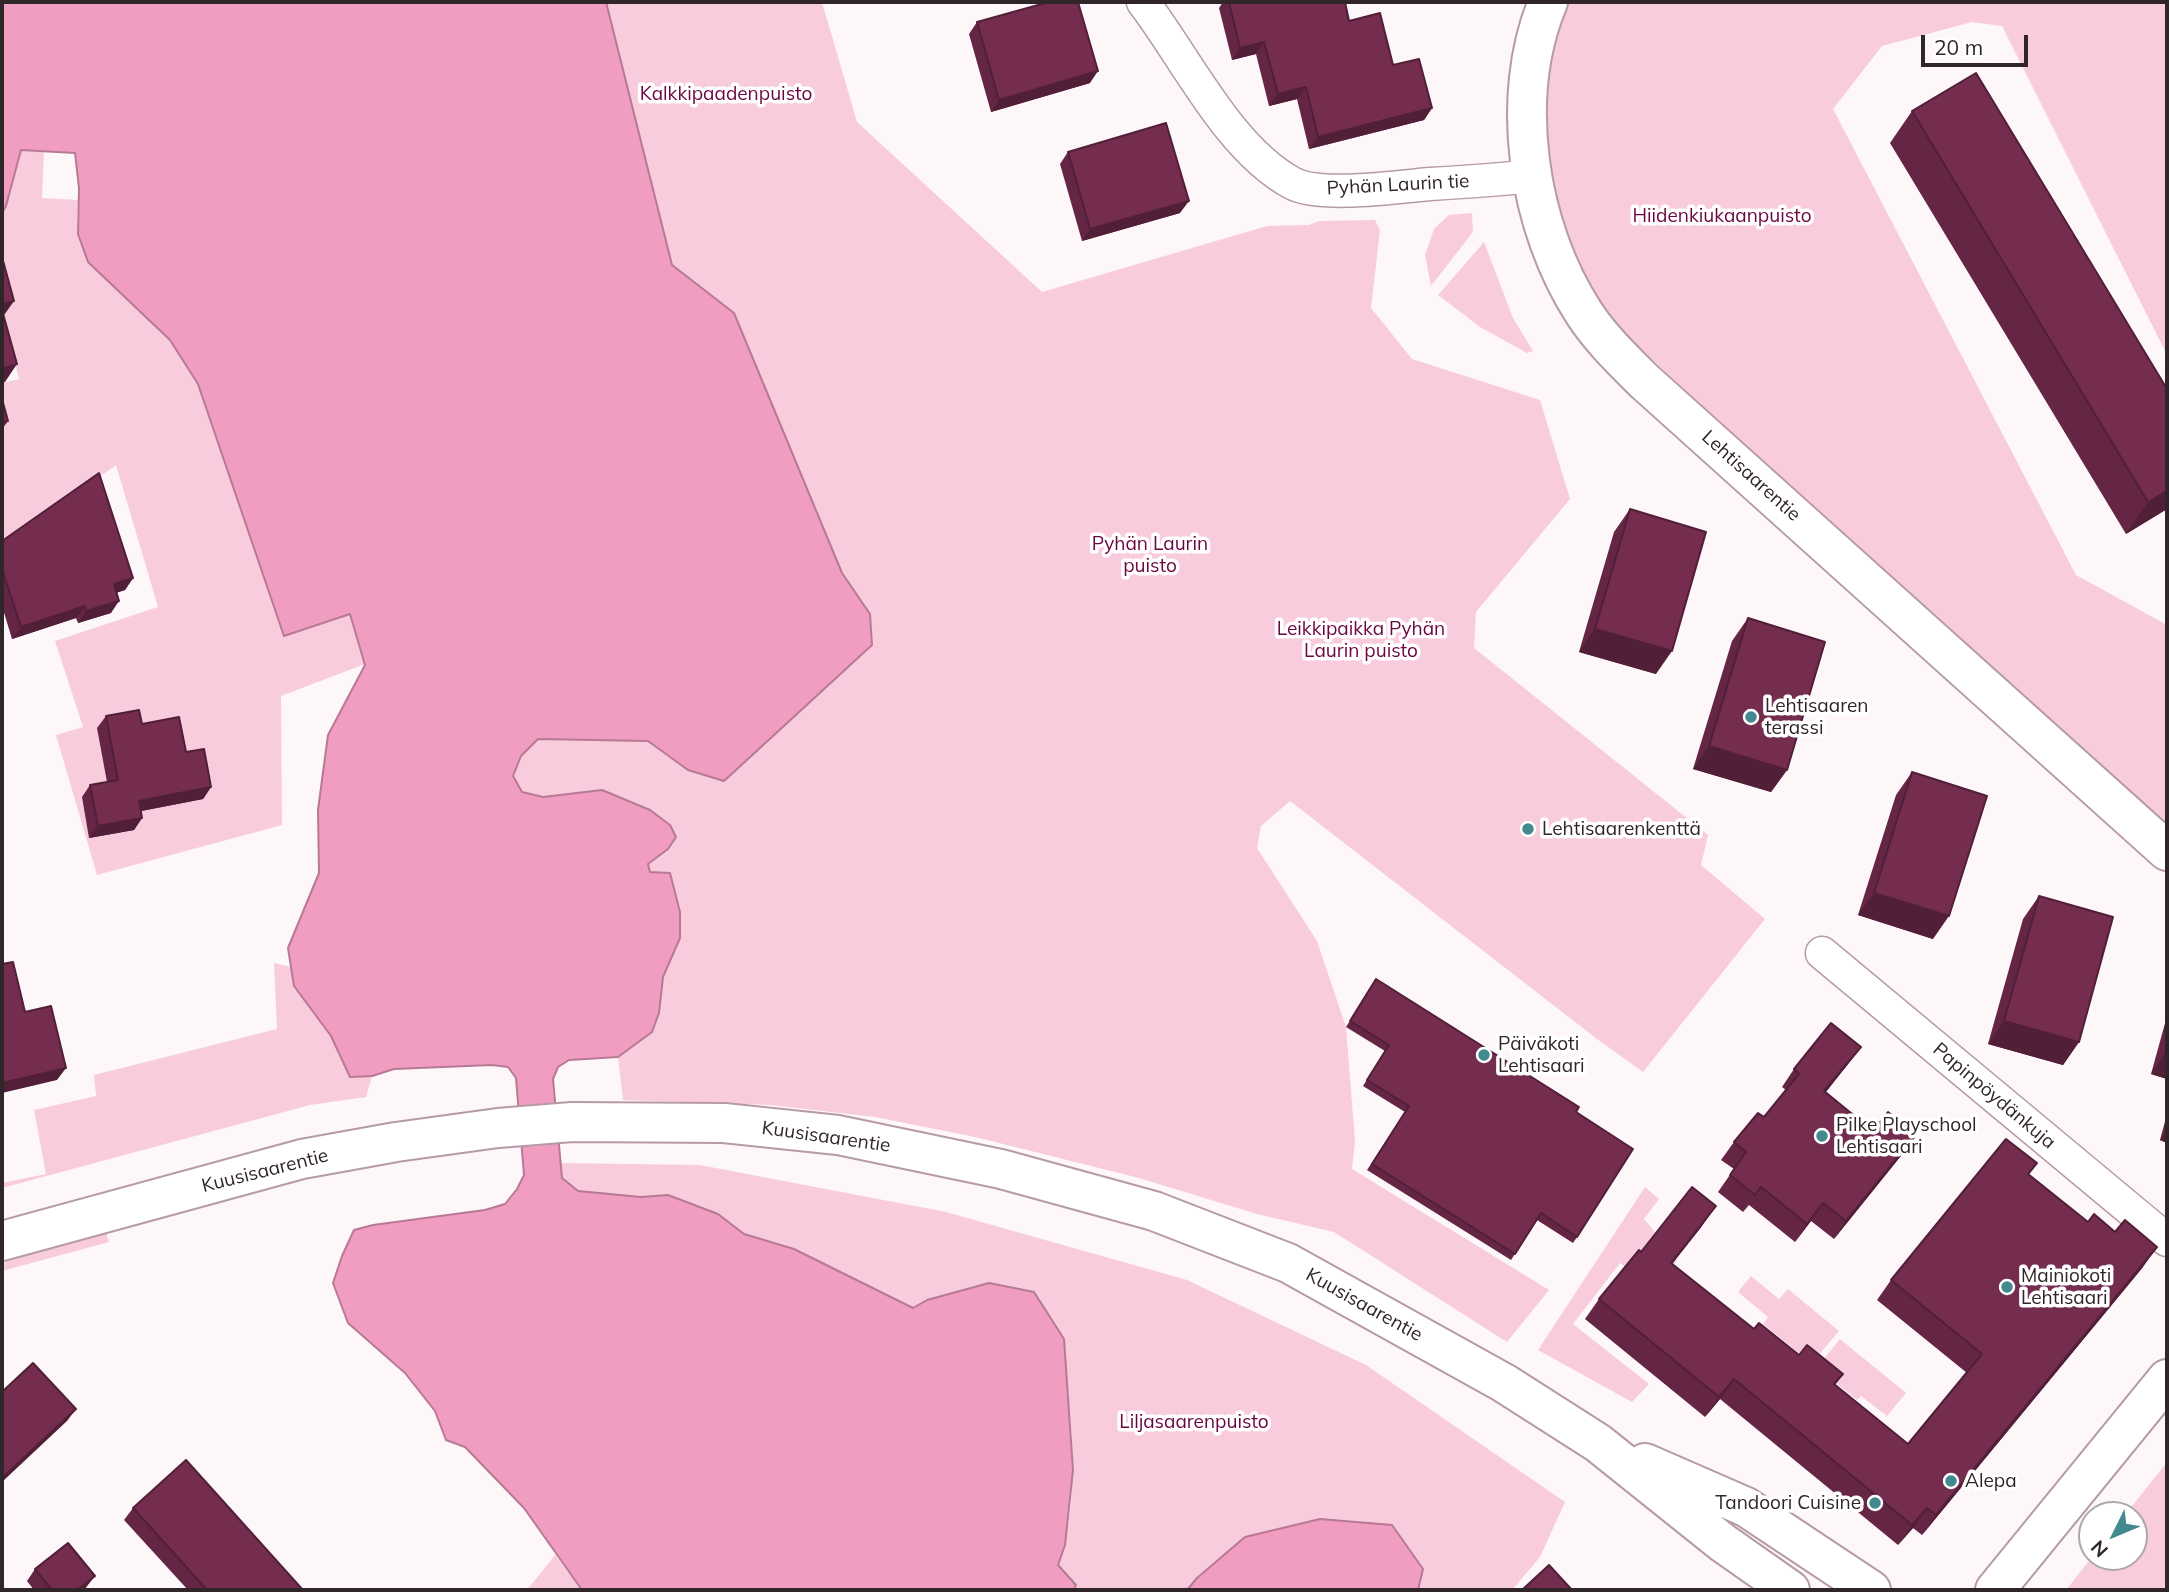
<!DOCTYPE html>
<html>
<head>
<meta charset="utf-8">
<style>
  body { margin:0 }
  #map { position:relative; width:2169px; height:1592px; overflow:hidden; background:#fdf7f9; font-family:Mulish,sans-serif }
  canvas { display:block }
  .frame { position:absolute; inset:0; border:4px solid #302529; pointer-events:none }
  .north { position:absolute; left:2078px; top:1501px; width:70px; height:70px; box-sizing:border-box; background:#fff; border:2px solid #aca8a9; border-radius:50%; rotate:227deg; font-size:19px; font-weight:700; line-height:28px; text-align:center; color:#302529 }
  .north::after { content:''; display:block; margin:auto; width:24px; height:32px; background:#428a90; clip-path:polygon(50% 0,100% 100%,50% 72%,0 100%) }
  .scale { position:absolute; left:1921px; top:35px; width:107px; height:32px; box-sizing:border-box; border:4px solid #302529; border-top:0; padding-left:9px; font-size:21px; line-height:24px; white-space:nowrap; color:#302529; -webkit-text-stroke:5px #fff; paint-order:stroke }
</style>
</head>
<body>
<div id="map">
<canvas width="2169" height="1592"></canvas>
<div class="frame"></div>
<div class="north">N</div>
<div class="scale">20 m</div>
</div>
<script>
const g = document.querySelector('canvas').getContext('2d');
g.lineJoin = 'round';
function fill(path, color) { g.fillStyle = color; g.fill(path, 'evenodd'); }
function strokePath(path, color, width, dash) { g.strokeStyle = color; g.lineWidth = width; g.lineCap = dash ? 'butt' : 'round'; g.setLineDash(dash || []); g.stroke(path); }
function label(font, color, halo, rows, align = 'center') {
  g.font = font + ' Mulish,sans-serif'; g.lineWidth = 7; g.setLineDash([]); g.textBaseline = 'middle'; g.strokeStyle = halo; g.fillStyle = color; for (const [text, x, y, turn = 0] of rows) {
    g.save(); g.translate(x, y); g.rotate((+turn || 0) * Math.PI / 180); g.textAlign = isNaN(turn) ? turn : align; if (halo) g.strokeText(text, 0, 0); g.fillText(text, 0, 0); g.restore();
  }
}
fill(new Path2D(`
  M606 2H822L857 122 1042 292 1267 226 1309 225 1319 221 1375 220 1380 230 1371 308 1412 359 1540 400 1570 499 1476 612 1474 648 1708 835 1701 865 1765 919 1643 1072 1597 1039 1290 801 1261 826 1257 848 1317 941 1346 1027 1355 1141 1352 1169 1549 1290 1507 1342 1334 1232 1257 1214 1139 1178 975 1137 875 1117 770 1105 623 1100 618 1057 652 1032 659 1013 663 977 680 938 648 864 668 849 676 837 670 825 650 810 602 790 543 797 521 792 513 776 521 756 538 739 648 741 688 770 724 781 872 645 870 614 842 573 734 313 672 265Z
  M1569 2H2167V355L2002 26 1972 22 1882 46 1833 109 2076 575 2167 625V827L1678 384 1620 329 1588 285 1546 177 1544 117 1551 38Z
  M21 150 44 151 42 198 78 200 77 221 88 262 170 340 198 384 284 636 350 613 365 664 281 696 282 825 97 875 56 735 83 727 55 641 158 607 116 465 2 547V383L19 379 2 317V213L6 206Z
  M1472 213 1473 232 1431 286 1425 255 1434 229 1449 215Z
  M1484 242 1513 318 1533 351 1527 353 1480 327 1438 295Z
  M274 963 291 967 375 1065 366 1097 310 1105 2 1188V1183L46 1174 34 1110 96 1096 94 1075 277 1029Z
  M561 1163 700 1165 946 1212 1187 1280 1366 1365 1565 1502 1540 1557 1512 1590H1418L1423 1569 1245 1537 1197 1578 1187 1590H1074L1076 1584 1058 1565C1083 1494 1069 1412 1064 1339L927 1300 913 1308 794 1249 744 1234 718 1214 668 1195 641 1197 578 1191 562 1178Z
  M1645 1187 1659 1199 1644 1219 1655 1232 1645 1246 1656 1254 1661 1250 1677 1260 1674 1265 1707 1291 1693 1310 1659 1292 1620 1263 1573 1324 1649 1384 1632 1402 1538 1350Z
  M106 1233 109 1242 2 1271V1263Z
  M1751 1276 1779 1299 1788 1289 1839 1331 1817 1357 1822 1361 1840 1339 1906 1393 1887 1416 1861 1396 1857 1400 1763 1324 1768 1317 1738 1292Z
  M2167 1462V1590H2066L2092 1557H2134V1515H2125Z
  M555 1555 582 1590H527Z`), '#f8ccdd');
const water = new Path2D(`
  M2 2H606L672 265 734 313 842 573 870 614 872 645 724 781 688 770 648 741 538 739 521 756 513 776 522 792 543 797 602 790 650 810 670 825 676 837 668 849 648 864 650 872 670 873 680 912V938L663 977 659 1013 652 1032 618 1057 569 1060 558 1067 553 1079 562 1178 578 1191 641 1197 668 1195 718 1214 744 1234 794 1249 913 1308 927 1300 989 1283 1034 1292 1064 1339 1073 1470 1065 1545 1058 1565 1076 1585 1074 1590H582L524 1508 465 1447 446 1440 435 1411 405 1373 348 1323 333 1283 342 1256 354 1230 373 1225 485 1210 505 1204 517 1189 524 1175 516 1078 508 1067 492 1065 394 1069 372 1076 350 1077 331 1036 294 986 288 948 319 873 318 810 328 735 365 665 350 614 284 636 198 384 170 340 88 262 78 234 79 188 75 153 21 150 6 206 2 213Z
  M1320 1519 1392 1525 1423 1569 1418 1590H1187L1197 1578 1245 1537Z`);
fill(water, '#f19dc1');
strokePath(water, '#b77993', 2);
const minor = new Path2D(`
  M1143 2C1186 58 1228 148 1292 183 1319 198 1397 187 1430 184 1464 182 1498 180 1531 176
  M1822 953 2167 1240`);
const tertiary = new Path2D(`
  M1548 2C1508 98 1528 227 1584 313 1600 338 1623 360 1644 381L2167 851
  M1995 1590 2167 1379`);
const secondary = new Path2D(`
  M2 1241 302 1159 396 1142 498 1128 572 1122 724 1123 838 1135 1001 1169 1154 1211 1288 1263 1504 1383 1598 1443 1723 1543 1790 1590
  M1645 1463 1746 1507 1871 1590`);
strokePath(minor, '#b69aa5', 35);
strokePath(tertiary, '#b69aa5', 42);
strokePath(secondary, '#b69aa5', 42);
strokePath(minor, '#fff', 32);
strokePath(tertiary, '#fff', 38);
strokePath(secondary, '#fff', 38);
fill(new Path2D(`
  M1223 2H1345L1349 21 1393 65 1432 108 1424 120 1309 149 1297 99 1269 106 1256 54 1232 60 1219 8Z
  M977 22 1090 83 991 112 969 34Z
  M1912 111 2167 509 2126 534 1890 143Z
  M1068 152 1180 213 1082 241 1060 164Z
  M1630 509 1656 674 1579 652 1614 532Z
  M2 541 133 578 125 590 116 593 111 613 78 623 76 618 12 639 2 606Z
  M1748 618 1787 770 1771 792 1693 769 1732 641Z
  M106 716 142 724 186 752 211 787 203 799 141 811 142 818 134 830 89 838 82 797 90 785 107 782 97 728Z
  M1912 772 1933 939 1858 915 1896 795Z
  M2039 896 2079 1042 2063 1065 1988 1044 2023 919Z
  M1376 979 1576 1112 1577 1237 1573 1243 1537 1220 1511 1260 1367 1170 1405 1112 1363 1086 1385 1051 1346 1027Z
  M2167 1016V1079L2151 1074Z
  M1848 1064 1826 1092 1873 1131 1904 1152 1834 1239 1811 1221 1795 1242 1749 1205 1743 1212 1718 1192 1734 1169 1721 1160 1734 1142 1764 1117 1786 1090 1782 1087 1794 1069Z
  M2167 1114V1143L2160 1140Z
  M2037 1163 2029 1174 2143 1267 1922 1535 1913 1528 1898 1545 1720 1399 1705 1417 1585 1319 1599 1299 1702 1226 1672 1264 1754 1329 1799 1355 1843 1374 1835 1385 1908 1444 1967 1373 1877 1300 1891 1280Z
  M133 1508 301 1590H188L124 1520Z
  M35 1569 86 1588 84 1590H34L27 1581Z`), '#642644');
fill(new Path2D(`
  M1264 42 1256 54 1232 60 1240 48Z
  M1098 71 1090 83 991 112 999 100Z
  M1306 87 1297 99 1269 106 1278 94Z
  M1432 108 1424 120 1309 149 1318 137Z
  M1189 201 1180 213 1082 241 1090 229Z
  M14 301 2 318V304Z
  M17 364 5 382 2 383V369Z
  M8 421 2 429V422Z
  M2167 491V509L2126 534 2148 502Z
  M133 578 125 590 105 596 114 584Z
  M119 601 111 613 78 623 86 611Z
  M85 606 76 618 12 639 21 627Z
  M1595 629 1672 651 1656 674 1579 652Z
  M1709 746 1787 770 1771 792 1693 769Z
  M211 787 203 799 131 813 139 801Z
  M142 818 134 830 89 838 98 826Z
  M1874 893 1949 916 1933 939 1858 915Z
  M2004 1021 2079 1042 2063 1065 1988 1044Z
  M1861 1047 1848 1064 1812 1109 1824 1091Z
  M2167 1050V1079L2151 1074Z
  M66 1068 57 1080 2 1093V1083Z
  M2167 1130V1143L2160 1140Z
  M1916 1135 1904 1152 1834 1239 1846 1221Z
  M1823 1203 1811 1221 1795 1242 1807 1224Z
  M1716 1206 1702 1226 1657 1283 1671 1263Z
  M2157 1247 2143 1267 1922 1535 1936 1515Z
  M1734 1379 1720 1399 1705 1417 1719 1397Z
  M76 1409 67 1421 2 1482V1478Z
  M1927 1508 1913 1528 1898 1545 1912 1525Z
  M95 1576 84 1590H77Z`), '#511f37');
const building = new Path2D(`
  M1049 2H1078L1098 71 999 100 977 22Z
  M1229 2H1345L1349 21 1380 13 1393 65 1419 59 1432 108 1318 137 1306 87 1278 94 1264 42 1240 48Z
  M1976 73 2167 389V491L2148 502 1912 111Z
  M1166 123 1189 201 1090 229 1068 152Z
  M2 257 14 301 2 304Z
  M2 310 17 364 2 369Z
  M2 399 8 421 2 422Z
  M99 473 133 578 114 584 119 601 86 611 85 606 21 627 2 569V541Z
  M1630 509 1706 532 1672 651 1595 629Z
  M1748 618 1825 642 1787 770 1709 746Z
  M139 710 142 724 179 717 186 752 204 749 211 787 139 801 142 818 98 826 90 785 118 780 106 716Z
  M1912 772 1987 796 1949 916 1874 893Z
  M2039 896 2113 917 2079 1042 2004 1021Z
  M13 962 25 1012 51 1006 66 1068 2 1083V964Z
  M1376 979 1579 1107 1576 1112 1633 1149 1577 1237 1541 1213 1515 1254 1372 1164 1409 1106 1367 1080 1389 1045 1350 1021Z
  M1831 1023 1861 1047 1824 1091 1873 1131 1888 1112 1916 1135 1846 1221 1823 1203 1807 1224 1761 1187 1755 1195 1730 1175 1746 1152 1734 1142 1758 1113 1764 1117 1799 1074 1794 1069Z
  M2006 1139 2037 1163 2028 1174 2088 1222 2094 1214 2115 1232 2125 1220 2157 1247 1936 1515 1927 1508 1912 1525 1734 1379 1719 1397 1599 1299 1639 1250 1641 1252 1692 1187 1716 1206 1671 1263 1754 1329 1759 1323 1799 1355 1807 1345 1843 1374 1834 1384 1908 1444 1982 1354 1891 1280Z
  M33 1363 76 1409 2 1478V1392Z
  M186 1460 302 1589 300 1590H207L133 1508Z
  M68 1543 95 1576 77 1590H52L35 1569Z
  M1549 1565 1572 1590H1522Z`);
fill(building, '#742c4f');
strokePath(building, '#511f37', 2);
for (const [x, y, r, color] of [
  [1751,717,7,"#428a90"],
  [1528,829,7,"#428a90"],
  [1484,1055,7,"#428a90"],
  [1822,1136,7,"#428a90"],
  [2007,1287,7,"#428a90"],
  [1951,1481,7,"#428a90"],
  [1875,1503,7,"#428a90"]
]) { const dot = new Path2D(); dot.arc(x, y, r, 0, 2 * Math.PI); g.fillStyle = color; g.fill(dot); strokePath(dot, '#fff', 2.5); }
label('19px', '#6b0641', '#fff', [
  ["Kalkkipaadenpuisto",726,94],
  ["Hiidenkiukaanpuisto",1722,216],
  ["Pyhän Laurin",1150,544],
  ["puisto",1150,566],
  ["Leikkipaikka Pyhän",1361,629],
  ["Laurin puisto",1361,651],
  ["Liljasaarenpuisto",1194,1422]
]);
label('19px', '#302529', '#fff', [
  ["Pyhän Laurin tie",1398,185,-3],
  ["Lehtisaarentie",1751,476,42],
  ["Papinpöydänkuja",1994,1096,40],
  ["Kuusisaarentie",826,1137,8],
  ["Kuusisaarentie",265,1171,-14],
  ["Kuusisaarentie",1364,1305,29]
]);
label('19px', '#302529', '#fff', [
  ["Lehtisaaren",1765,706],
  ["terassi",1765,728],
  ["Lehtisaarenkenttä",1542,829],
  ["Päiväkoti",1498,1044],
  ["Lehtisaari",1498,1066],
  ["Pilke Playschool",1836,1125],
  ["Lehtisaari",1836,1147],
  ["Mainiokoti",2021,1276],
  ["Lehtisaari",2021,1298],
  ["Alepa",1965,1481],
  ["Tandoori Cuisine",1861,1503,"right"]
], 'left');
</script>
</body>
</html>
